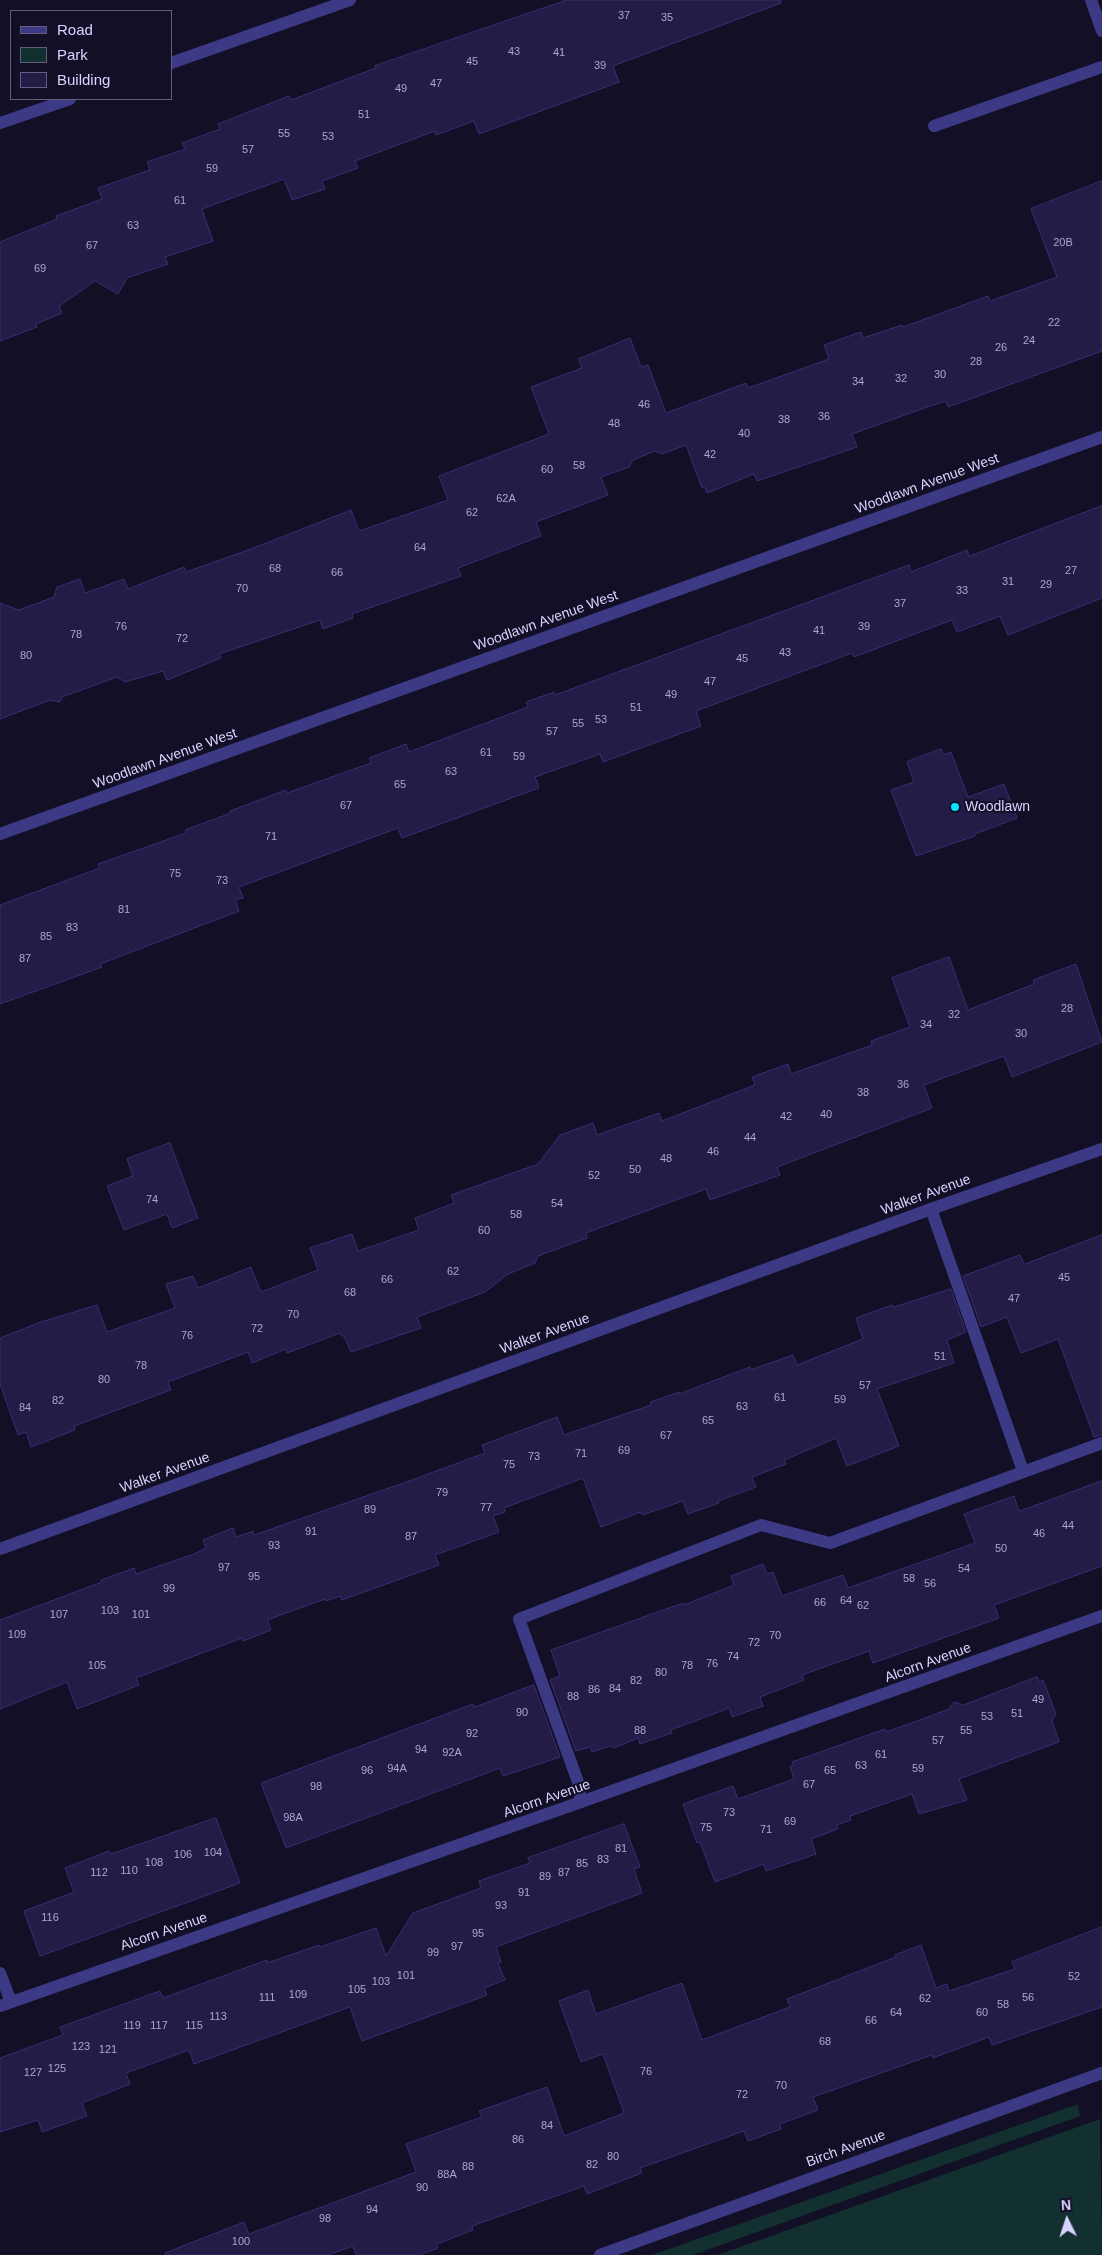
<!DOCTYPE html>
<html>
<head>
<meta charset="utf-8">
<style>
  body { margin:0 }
  #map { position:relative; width:1102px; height:2255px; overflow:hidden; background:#130f26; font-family:Arial,sans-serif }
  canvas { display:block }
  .legend { position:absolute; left:10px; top:10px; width:162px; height:90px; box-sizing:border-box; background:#130f26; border:1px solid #625e7d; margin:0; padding:6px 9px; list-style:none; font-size:15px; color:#d9d4ff }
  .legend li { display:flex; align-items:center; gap:10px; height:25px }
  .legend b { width:25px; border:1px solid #625e7d }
  .north { position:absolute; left:1042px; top:2195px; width:50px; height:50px; -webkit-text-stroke:4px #130f26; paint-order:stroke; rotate:356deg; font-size:14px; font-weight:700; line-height:20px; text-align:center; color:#d9d4ff }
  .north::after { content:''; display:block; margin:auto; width:18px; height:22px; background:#d9d4ff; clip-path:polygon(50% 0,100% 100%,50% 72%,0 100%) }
</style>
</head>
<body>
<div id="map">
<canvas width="1102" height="2255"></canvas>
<ul class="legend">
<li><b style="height:6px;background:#3d3a85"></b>Road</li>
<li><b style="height:14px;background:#12302f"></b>Park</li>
<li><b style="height:14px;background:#241b47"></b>Building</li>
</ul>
<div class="north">N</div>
</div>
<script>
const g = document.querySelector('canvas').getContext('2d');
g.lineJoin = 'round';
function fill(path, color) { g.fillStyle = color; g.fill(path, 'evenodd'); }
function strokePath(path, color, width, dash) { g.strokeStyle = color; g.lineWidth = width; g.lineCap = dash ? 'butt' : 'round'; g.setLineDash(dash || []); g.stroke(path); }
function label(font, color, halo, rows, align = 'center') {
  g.font = font + ' Arial,sans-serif'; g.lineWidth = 4; g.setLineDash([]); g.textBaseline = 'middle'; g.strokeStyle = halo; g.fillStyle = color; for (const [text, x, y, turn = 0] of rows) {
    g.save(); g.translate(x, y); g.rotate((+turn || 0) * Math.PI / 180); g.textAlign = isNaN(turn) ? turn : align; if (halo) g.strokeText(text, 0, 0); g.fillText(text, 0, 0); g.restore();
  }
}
fill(new Path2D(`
  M1078 2104 1080 2116 1075 2118 693 2255H652Z
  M1100 2119 1102 2255H717L754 2242Z`), '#12302f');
const building = new Path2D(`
  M567 0H781V3L613 66 619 82 479 134 474 121 436 135 435 131 355 161 358 168 322 181 325 189 292 200 284 179 202 209 213 241 165 257 168 264 127 278 118 294 95 281 59 306 62 313 36 324 37 327 0 341V242L57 219 56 216 102 199 98 188 150 170 147 162 185 149 182 143 220 129 218 124 289 96 291 100 376 68 375 66Z
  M1102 181V351L948 407 946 401 930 406 852 434 857 447 757 481 754 474 707 493 705 487 702 488 686 445 662 454 655 451 633 460 629 467 601 477 608 495 536 522 541 536 458 568 461 576 352 614 353 618 323 629 320 620 219 654 221 658 167 680 163 671 125 682 117 677 62 697 60 702 50 700 0 719V603L19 610 54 597 57 587 80 579 85 593 124 579 128 589 184 567 186 572 248 550 351 510 359 531 448 500 439 476 549 434 531 387 582 368 578 359 630 338 641 367 648 365 666 413 746 383 748 388 829 359 824 345 861 332 863 338 902 325 903 327 988 296 990 301 1057 277 1031 209Z
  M1102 506V598L1008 635 1000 616 957 632 952 620 854 657 852 653 696 711 701 726 603 762 600 754 535 777 539 788 402 838 398 828 239 887 243 898 235 900 239 911 100 964 102 967 0 1004V905L100 868 98 864 186 833 185 830 231 813 230 811 286 790 287 793 371 763 369 758 406 744 409 752 528 707 526 702 554 692 555 695 909 565 911 572 967 550 969 556Z
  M941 749 943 755 951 752 968 797 1004 784 1017 818 975 834V836L916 856 891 790 914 782 907 762Z
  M949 957 968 1010 1034 984 1033 980 1076 964 1102 1042 1012 1077 1004 1056 924 1085 932 1108 777 1167 780 1175 710 1200 706 1189 586 1233 587 1238 538 1256 535 1263 508 1274 485 1292 417 1317 421 1328 351 1352 344 1336H342L340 1333 287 1353 286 1349 252 1363 248 1352 168 1382 171 1390 74 1426 75 1430 31 1447 26 1432 18 1435 0 1384V1338L41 1322 97 1305 107 1332 175 1308 166 1284 193 1276 198 1288 251 1267 261 1292 318 1270 310 1248 352 1234 358 1251 419 1230 415 1218 454 1203 451 1195 538 1164 560 1135 593 1123 597 1135 659 1113 662 1121 755 1085 752 1077 788 1064 791 1074 872 1045 871 1041 910 1027 892 978Z
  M170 1143 198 1218 172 1228 167 1214 124 1230 107 1186 133 1176 127 1159Z
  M1102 1235V1435L1094 1437 1058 1339 1021 1353 1007 1317 981 1327 963 1276 1020 1255 1024 1264Z
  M951 1289 966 1332 947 1340 954 1363 877 1389 899 1446 847 1466 836 1438 784 1460 786 1464 752 1477 756 1487 718 1501 719 1503 688 1514 683 1501 642 1515 641 1512 601 1527 583 1478 504 1508 505 1512 493 1516 499 1532 435 1555 439 1565 342 1600 340 1596 326 1601 325 1599 267 1620 271 1630 243 1641 242 1638 136 1678 139 1685 77 1709 67 1682 0 1709V1620L102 1582 101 1580 134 1568 136 1574 194 1554 206 1548 203 1540 233 1528 236 1537 253 1531 254 1535 412 1480 485 1453 482 1445 557 1417 564 1435 651 1405V1402L679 1392V1394L750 1367V1370L793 1355 797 1365 863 1339 856 1318 892 1305 893 1307Z
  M1102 1481V1566L994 1605 999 1618 873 1663 869 1651 802 1675 804 1680 760 1697 763 1706 732 1717 729 1708 671 1730 672 1733 640 1744 638 1738 614 1748 610 1746 592 1752 590 1747 576 1751 550 1680 560 1676 551 1650 683 1603 684 1605 734 1585 731 1576 763 1564 767 1574 773 1572 782 1596 843 1575 848 1588 975 1543 964 1514 1014 1496 1019 1511Z
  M1037 1677 1039 1682 1043 1680 1056 1714 1052 1720 1059 1742 959 1779 967 1800 919 1814 912 1794 850 1816 851 1820 837 1825 838 1829 811 1839 816 1854 766 1871 764 1864 715 1882 700 1842 697 1843 683 1804 733 1786 738 1799 794 1779 790 1766 794 1765 792 1762 885 1729 886 1732 917 1721 949 1709 954 1702 963 1705Z
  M534 1685 560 1757 503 1776 500 1768 286 1848 261 1783 473 1704 474 1707Z
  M216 1818 240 1883 40 1956 24 1911 74 1892 65 1868 109 1851 110 1854Z
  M624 1824 640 1867 634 1869 642 1893 496 1947 501 1962 498 1963 505 1980 484 1988 487 1995 362 2041 350 2007 194 2064 189 2050 126 2073 130 2084 82 2103 87 2116 42 2132 38 2120 0 2132V2058L63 2035 60 2027 160 1991 163 1998 267 1960V1963L319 1945 320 1947 376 1928 386 1956 413 1913 481 1888 479 1881 530 1863 528 1858Z
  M1102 1927V2007L992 2045 989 2037 933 2058 932 2055 813 2097 818 2110 780 2124 781 2129 748 2141 744 2131 640 2168 642 2173 587 2194 584 2186 472 2226 473 2230 437 2244 438 2248 420 2255H356L353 2246 328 2255H165V2253L244 2222 249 2234 416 2172 406 2144 482 2117 479 2111 547 2087 564 2136 624 2113 603 2054 581 2062 559 2001 588 1990 596 2014 682 1983 702 2040 790 2007 787 1999 896 1957 895 1955 921 1945 936 1988 947 1984 949 1991 1015 1969 1012 1962Z`);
fill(building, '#241b47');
strokePath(building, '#3b2d73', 1);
strokePath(new Path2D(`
  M1091 0 1102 31
  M934 126 1102 67
  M931 1209 1023 1471
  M581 1802 578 1782 519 1619 761 1525 830 1543 1102 1443`), '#3d3a85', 12);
strokePath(new Path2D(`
  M171 63 350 0
  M0 123 70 99
  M0 834 1102 437
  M0 1549 931 1209 1102 1149
  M0 1973 11 2002
  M0 2006 581 1802 1102 1616
  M600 2255 1102 2073`), '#3d3a85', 12);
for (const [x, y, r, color] of [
  [955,807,5,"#00e5ff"]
]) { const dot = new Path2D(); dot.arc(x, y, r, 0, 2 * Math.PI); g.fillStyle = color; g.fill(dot); strokePath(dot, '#130f26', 2); }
label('11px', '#aca6d1', null, [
  ["37",624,16],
  ["35",667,18],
  ["43",514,52],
  ["41",559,53],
  ["45",472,62],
  ["39",600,66],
  ["47",436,84],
  ["49",401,89],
  ["51",364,115],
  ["55",284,134],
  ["53",328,137],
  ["57",248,150],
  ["59",212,169],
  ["61",180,201],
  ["63",133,226],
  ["20B",1063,243],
  ["67",92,246],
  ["69",40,269],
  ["22",1054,323],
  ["24",1029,341],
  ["26",1001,348],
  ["28",976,362],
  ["30",940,375],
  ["32",901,379],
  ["34",858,382],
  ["46",644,405],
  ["36",824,417],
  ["38",784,420],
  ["48",614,424],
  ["40",744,434],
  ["42",710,455],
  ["58",579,466],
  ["60",547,470],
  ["62A",506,499],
  ["62",472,513],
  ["64",420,548],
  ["68",275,569],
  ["27",1071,571],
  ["66",337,573],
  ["31",1008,582],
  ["29",1046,585],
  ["70",242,589],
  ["33",962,591],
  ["37",900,604],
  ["76",121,627],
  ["39",864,627],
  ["41",819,631],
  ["78",76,635],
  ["72",182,639],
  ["43",785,653],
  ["80",26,656],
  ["45",742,659],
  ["47",710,682],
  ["49",671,695],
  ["51",636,708],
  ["53",601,720],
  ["55",578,724],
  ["57",552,732],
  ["61",486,753],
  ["59",519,757],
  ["63",451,772],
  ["65",400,785],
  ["67",346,806],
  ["71",271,837],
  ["75",175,874],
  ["73",222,881],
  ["81",124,910],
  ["83",72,928],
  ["85",46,937],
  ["87",25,959],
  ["28",1067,1009],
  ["32",954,1015],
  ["34",926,1025],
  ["30",1021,1034],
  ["36",903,1085],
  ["38",863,1093],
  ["40",826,1115],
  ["42",786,1117],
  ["44",750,1138],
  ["46",713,1152],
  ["48",666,1159],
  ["50",635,1170],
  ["52",594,1176],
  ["74",152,1200],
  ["54",557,1204],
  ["58",516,1215],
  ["60",484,1231],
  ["62",453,1272],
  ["45",1064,1278],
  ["66",387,1280],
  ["68",350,1293],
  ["47",1014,1299],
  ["70",293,1315],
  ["72",257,1329],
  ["76",187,1336],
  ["51",940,1357],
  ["78",141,1366],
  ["80",104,1380],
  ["57",865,1386],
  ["61",780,1398],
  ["59",840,1400],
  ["82",58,1401],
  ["63",742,1407],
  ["84",25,1408],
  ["65",708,1421],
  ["67",666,1436],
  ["69",624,1451],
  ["71",581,1454],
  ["73",534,1457],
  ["75",509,1465],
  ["79",442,1493],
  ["77",486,1508],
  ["89",370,1510],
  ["44",1068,1526],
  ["91",311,1532],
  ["46",1039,1534],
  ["87",411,1537],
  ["93",274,1546],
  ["50",1001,1549],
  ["97",224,1568],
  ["54",964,1569],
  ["95",254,1577],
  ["58",909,1579],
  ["56",930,1584],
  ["99",169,1589],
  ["64",846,1601],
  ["66",820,1603],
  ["62",863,1606],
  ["103",110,1611],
  ["107",59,1615],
  ["101",141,1615],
  ["109",17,1635],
  ["70",775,1636],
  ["72",754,1643],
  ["74",733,1657],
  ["76",712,1664],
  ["105",97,1666],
  ["78",687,1666],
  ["80",661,1673],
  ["82",636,1681],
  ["84",615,1689],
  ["86",594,1690],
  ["88",573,1697],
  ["49",1038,1700],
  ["90",522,1713],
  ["51",1017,1714],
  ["53",987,1717],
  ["88",640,1731],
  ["55",966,1731],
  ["92",472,1734],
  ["57",938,1741],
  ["94",421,1750],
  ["92A",452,1753],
  ["61",881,1755],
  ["63",861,1766],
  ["94A",397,1769],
  ["59",918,1769],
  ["96",367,1771],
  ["65",830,1771],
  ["67",809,1785],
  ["98",316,1787],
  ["73",729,1813],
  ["98A",293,1818],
  ["69",790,1822],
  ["75",706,1828],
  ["71",766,1830],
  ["81",621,1849],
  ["104",213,1853],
  ["106",183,1855],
  ["83",603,1860],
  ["108",154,1863],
  ["85",582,1864],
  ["110",129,1871],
  ["112",99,1873],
  ["87",564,1873],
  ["89",545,1877],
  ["91",524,1893],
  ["93",501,1906],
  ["116",50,1918],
  ["95",478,1934],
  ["97",457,1947],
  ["99",433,1953],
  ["101",406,1976],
  ["52",1074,1977],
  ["103",381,1982],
  ["105",357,1990],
  ["109",298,1995],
  ["111",267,1998],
  ["56",1028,1998],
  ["62",925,1999],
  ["58",1003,2005],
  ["64",896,2013],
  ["60",982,2013],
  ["113",218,2017],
  ["66",871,2021],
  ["119",132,2026],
  ["117",159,2026],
  ["115",194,2026],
  ["68",825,2042],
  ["123",81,2047],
  ["121",108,2050],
  ["125",57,2069],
  ["76",646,2072],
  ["127",33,2073],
  ["70",781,2086],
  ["72",742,2095],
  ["84",547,2126],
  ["86",518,2140],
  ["80",613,2157],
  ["82",592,2165],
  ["88",468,2167],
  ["88A",447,2175],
  ["90",422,2188],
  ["94",372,2210],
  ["98",325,2219],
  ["100",241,2242]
]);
label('14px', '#d9d4ff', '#130f26', [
  ["Woodlawn Avenue West",927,484,-20],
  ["Woodlawn Avenue West",546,621,-20],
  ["Woodlawn Avenue West",165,759,-20],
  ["Walker Avenue",926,1195,-20],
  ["Walker Avenue",545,1334,-20],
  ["Walker Avenue",165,1473,-20],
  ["Alcorn Avenue",928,1663,-20],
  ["Alcorn Avenue",547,1799,-19],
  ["Alcorn Avenue",164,1932,-19],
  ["Birch Avenue",846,2149,-20]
]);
label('14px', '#d9d4ff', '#130f26', [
  ["Woodlawn",965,807]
], 'left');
</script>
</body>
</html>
